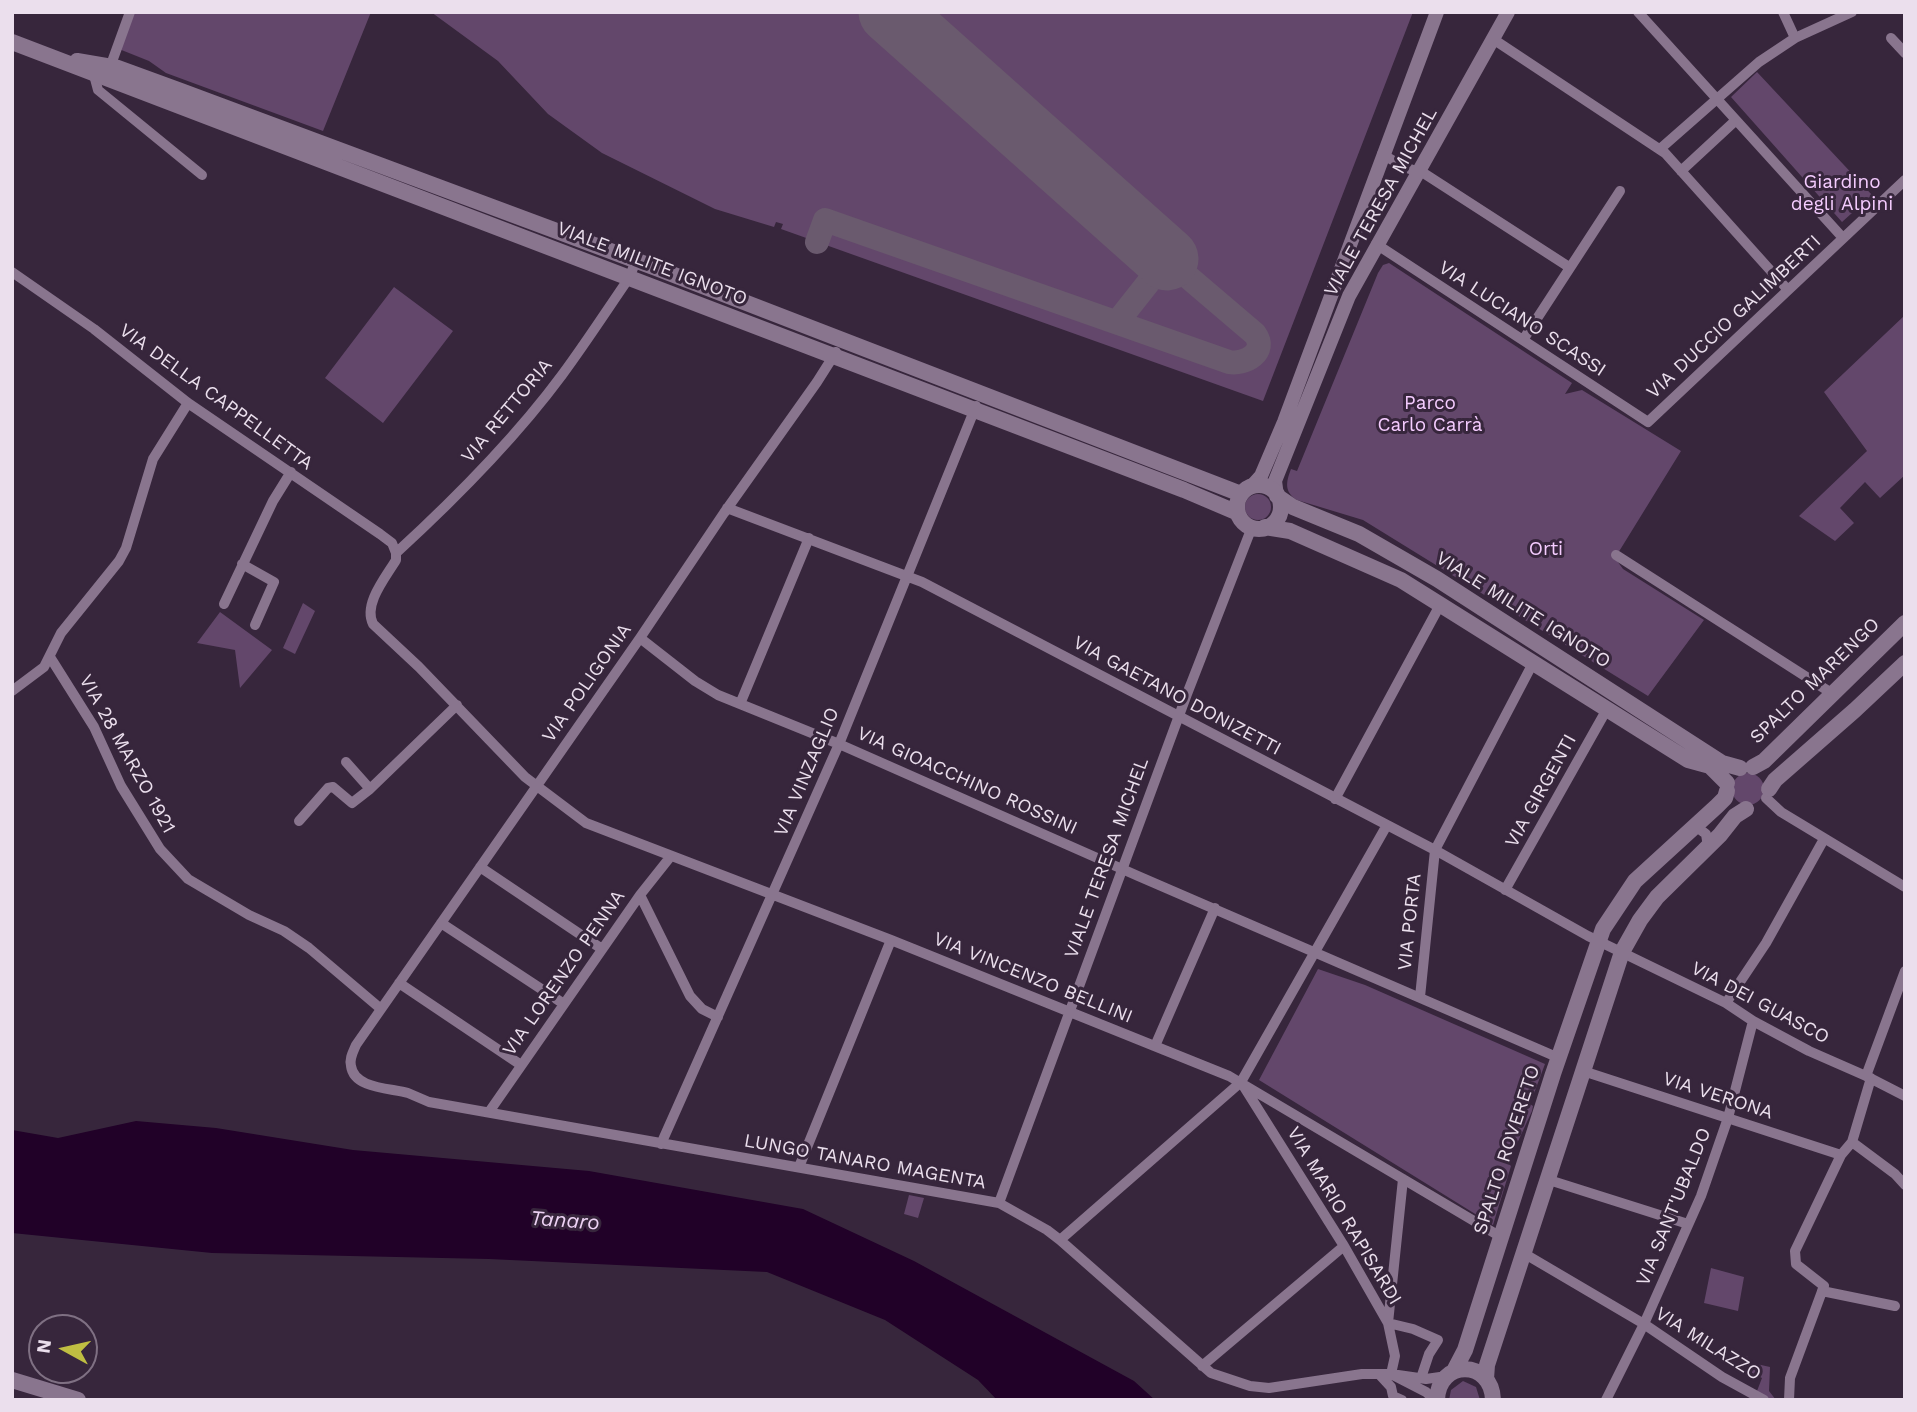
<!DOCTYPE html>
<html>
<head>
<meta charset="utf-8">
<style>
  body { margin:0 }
  #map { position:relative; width:1917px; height:1412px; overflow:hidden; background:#37263c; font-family:"Work Sans",sans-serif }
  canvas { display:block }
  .frame { position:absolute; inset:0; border:14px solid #ebdfed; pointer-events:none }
  .north { position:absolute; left:28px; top:1314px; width:70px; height:70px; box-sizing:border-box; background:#37263c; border:2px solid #7f7083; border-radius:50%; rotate:278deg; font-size:19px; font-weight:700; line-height:28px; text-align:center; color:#ebdfed }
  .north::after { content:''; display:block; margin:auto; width:24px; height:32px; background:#bfbe42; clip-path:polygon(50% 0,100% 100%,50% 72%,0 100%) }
</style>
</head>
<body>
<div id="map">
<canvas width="1917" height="1412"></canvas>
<div class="frame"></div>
<div class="north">N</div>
</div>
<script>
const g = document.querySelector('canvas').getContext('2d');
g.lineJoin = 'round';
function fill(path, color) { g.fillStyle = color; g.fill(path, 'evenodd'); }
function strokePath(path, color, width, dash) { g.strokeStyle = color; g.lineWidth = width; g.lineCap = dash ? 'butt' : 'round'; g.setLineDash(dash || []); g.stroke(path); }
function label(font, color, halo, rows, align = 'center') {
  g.font = font + ' "Work Sans",sans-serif'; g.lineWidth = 6; g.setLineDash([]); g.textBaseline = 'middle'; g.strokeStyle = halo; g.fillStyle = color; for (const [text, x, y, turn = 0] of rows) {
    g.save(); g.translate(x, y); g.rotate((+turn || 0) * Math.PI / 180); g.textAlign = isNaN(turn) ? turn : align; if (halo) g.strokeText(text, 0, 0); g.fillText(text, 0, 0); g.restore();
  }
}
fill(new Path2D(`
  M133 12H371L323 131 166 73 149 61 119 49Z
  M431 12H1413L1263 401 781 229 783 224 776 222 774 227 715 209 602 153 548 114 498 61Z
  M1757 72 1872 195 1842 222 1731 97Z
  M1389 263 1572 383 1565 394 1582 390 1681 451 1615 558 1623 569 1704 620 1648 696 1363 520 1297 500C1284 492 1286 482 1291 469L1297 471 1378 273 1383 265Z
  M394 287 453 331 383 423 325 378Z
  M1905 315V475L1880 498 1865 482 1840 508 1854 523 1835 541 1799 516 1867 451 1824 392Z
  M1245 507a13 13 0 1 1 26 0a13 13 0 1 1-26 0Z
  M303 603 315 611 295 654 283 648Z
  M220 612 272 650 240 688 235 650 197 643Z
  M1732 789a16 16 0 1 1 32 0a16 16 0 1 1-32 0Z
  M1318 969 1365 985 1545 1064 1530 1104 1533 1106 1532 1111 1508 1163 1511 1166 1493 1225 1259 1080Z
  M909 1195 924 1198 918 1218 904 1214Z
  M1711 1268 1744 1277 1738 1311 1704 1303Z
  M1742 1355 1748 1357V1362L1770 1367 1769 1391 1776 1400H1770L1757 1391 1762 1378 1752 1373V1370L1740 1365Z
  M1463 1381 1476 1387 1480 1400H1449L1451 1390Z`), '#63476b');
fill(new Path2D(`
  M136 1121 216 1128 353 1150 589 1171 803 1209 914 1261 1134 1381 1155 1400H997L978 1380 885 1320 767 1272 489 1259 212 1253 12 1233V1130L58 1138Z`), '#210128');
strokePath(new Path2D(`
  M817 242 825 220 1229 362C1245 365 1268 352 1255 334L1167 259 1118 321`), '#6a5a6e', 24);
strokePath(new Path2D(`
  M890 12 1167 259`), '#6a5a6e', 63);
strokePath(new Path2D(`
  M1638 12 1843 238
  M1783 12 1795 38
  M1891 38 1905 53
  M1493 39 1665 153 1788 290
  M109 70 130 12
  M94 75 98 90 202 175
  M1660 149 1759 62 1795 38 1852 12
  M1382 154 1404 167 1425 174 1569 267
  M1681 171 1735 121
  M1376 244 1648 422 1905 180
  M12 272 94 329 188 403 380 534 392 543 396 553
  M1523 340 1620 191
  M836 352 817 382 724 513 640 638 356 1045C353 1052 349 1059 351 1066 354 1089 391 1088 408 1093 415 1096 422 1099 429 1102L999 1203 1047 1230 1060 1240 1211 1373 1250 1386 1269 1388 1362 1374H1391L1395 1356 1388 1323 1344 1246 1241 1082
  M727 508 922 582 1435 850 1588 936 1726 1003 1753 1021 1809 1051 1866 1076 1905 1096
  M396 553V560C386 577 363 604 373 624L419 667 525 777 586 823 891 940 1229 1076 1501 1237
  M396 553C456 498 514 440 562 375 585 344 607 310 629 278L636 261
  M1616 555 1833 694
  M242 564 274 582 255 625
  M224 604 273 501 291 472
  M640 638 695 681 718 695 839 744 1138 876 1559 1058
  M50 657 94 727 121 786 160 849 188 879 249 915 284 931 309 948 381 1009
  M12 691 44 667 61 633 119 561 126 548 153 459 188 403
  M740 704 809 538
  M346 762 370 789 457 705
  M1766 798 1781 812 1905 887
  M1335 799 1440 605
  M299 821 328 788 333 787 352 803 370 789
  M1694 825 1706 834 1708 847
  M480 867 602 949
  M1505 890 1607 709
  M640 895 690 996 702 1009 718 1017
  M441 923 564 1004
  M399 983 521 1065
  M1420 997 1435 850 1533 663
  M1726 1003 1766 943 1824 839
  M1155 1046 1215 908
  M1583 1071 1841 1155
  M1866 1076 1905 971
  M489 1112 640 895 671 856
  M1852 1142 1895 1174 1905 1185
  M661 1144 839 744 976 406
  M799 1167 891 940
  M1549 1180 1688 1224
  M999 1203 1187 694 1252 527
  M1060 1240 1241 1082 1387 825
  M1525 1254 1644 1324 1722 1377 1764 1400
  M1822 1291 1895 1306
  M1388 1323 1403 1179
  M1388 1323 1413 1329 1438 1340 1429 1354 1421 1378
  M1202 1366 1344 1246
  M1379 1374 1391 1387 1393 1396 1402 1400
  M1435 1400 1426 1392 1391 1374 1426 1379 1447 1376
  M1606 1400 1644 1324 1701 1196 1728 1118 1753 1021
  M1789 1400 1790 1378 1824 1286 1796 1264 1795 1251 1841 1155 1852 1142 1871 1078`), '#89758e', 10);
strokePath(new Path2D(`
  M1252 486 1261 476 1284 422 1437 12
  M1277 496 1275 481 1349 296 1508 12`), '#89758e', 14);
strokePath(new Path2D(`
  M12 42 1184 490 1238 513
  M77 61 118 68 181 91 656 268 1241 494
  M1237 507a22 22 0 1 1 44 0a22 22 0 1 1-44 0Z
  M1277 496 1293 507 1359 534 1437 579 1722 763 1740 768
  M1265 527 1290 531 1401 580 1688 760 1710 766 1727 783
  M1753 767 1764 761 1905 623
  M1769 789 1775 780 1855 710 1905 663
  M1454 1371 1465 1350 1553 1074 1603 929 1635 881 1717 806 1725 798 1727 791
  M1486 1379 1487 1365 1622 952 1640 920 1657 897 1720 835 1735 816 1746 809
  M12 1380 78 1400
  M1437 1400C1438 1359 1492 1359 1493 1400`), '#89758e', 16);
label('19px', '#f5ccff', '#37263c', [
  ["Giardino",1842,182],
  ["degli Alpini",1842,204],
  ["Parco",1430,403],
  ["Carlo Carrà",1430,425],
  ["Orti",1546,549]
]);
label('19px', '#ebdfed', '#37263c', [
  ["VIALE TERESA MICHEL",1381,202,-61],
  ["VIALE MILITE IGNOTO",652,264,21],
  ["VIA DUCCIO GALIMBERTI",1734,317,-43],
  ["VIA LUCIANO SCASSI",1522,319,33],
  ["VIA DELLA CAPPELLETTA",216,397,36],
  ["VIA RETTORIA",507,411,-50],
  ["VIALE MILITE IGNOTO",1523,610,32],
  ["SPALTO MARENGO",1815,681,-44],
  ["VIA POLIGONIA",587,683,-55],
  ["VIA GAETANO DONIZETTI",1177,696,28],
  ["VIA 28 MARZO 1921",127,754,61],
  ["VIA VINZAGLIO",807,772,-67],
  ["VIA GIOACCHINO ROSSINI",967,781,24],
  ["VIA GIRGENTI",1541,791,-61],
  ["VIALE TERESA MICHEL",1107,858,-70],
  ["VIA PORTA",1410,922,-84],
  ["VIA LORENZO PENNA",564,973,-55],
  ["VIA VINCENZO BELLINI",1033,978,22],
  ["VIA DEI GUASCO",1760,1003,28],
  ["VIA VERONA",1718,1096,18],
  ["SPALTO ROVERETO",1507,1150,-72],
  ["LUNGO TANARO MAGENTA",865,1162,10],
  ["VIA SANT'UBALDO",1674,1207,-68],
  ["VIA MARIO RAPISARDI",1344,1216,59],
  ["VIA MILAZZO",1708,1344,32]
]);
label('italic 21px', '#eed3f5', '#37263c', [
  ["Tanaro",565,1221,4]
]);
</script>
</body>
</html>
